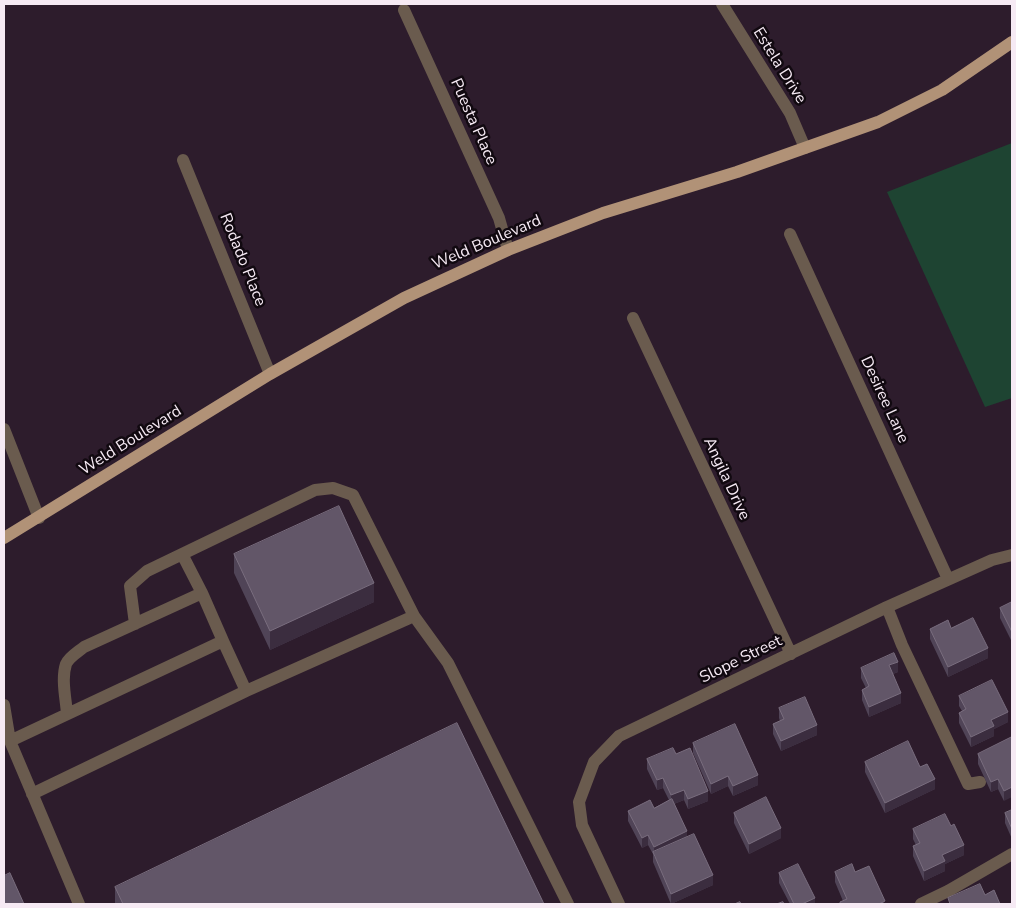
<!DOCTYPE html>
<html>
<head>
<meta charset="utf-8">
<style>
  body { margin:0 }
  #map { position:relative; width:1016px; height:908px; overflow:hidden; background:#2d1c2c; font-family:"Nunito Sans",sans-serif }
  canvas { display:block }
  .frame { position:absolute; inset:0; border:5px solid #f6eaf4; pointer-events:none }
</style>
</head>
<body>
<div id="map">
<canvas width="1016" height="908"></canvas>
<div class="frame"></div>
</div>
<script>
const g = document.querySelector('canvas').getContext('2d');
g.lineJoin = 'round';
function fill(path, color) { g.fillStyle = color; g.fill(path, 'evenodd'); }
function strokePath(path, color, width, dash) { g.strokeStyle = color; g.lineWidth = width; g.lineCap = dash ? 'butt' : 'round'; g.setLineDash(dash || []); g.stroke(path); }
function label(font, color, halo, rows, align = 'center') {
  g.font = font + ' "Nunito Sans",sans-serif'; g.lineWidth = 5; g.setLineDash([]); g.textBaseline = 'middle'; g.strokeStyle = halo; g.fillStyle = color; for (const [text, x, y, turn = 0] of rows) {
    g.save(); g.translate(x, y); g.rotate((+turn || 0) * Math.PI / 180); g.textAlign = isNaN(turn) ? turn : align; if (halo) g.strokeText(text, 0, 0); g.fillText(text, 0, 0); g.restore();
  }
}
fill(new Path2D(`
  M1012 143V398L985 407 887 192Z`), '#1e4432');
strokePath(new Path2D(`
  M722 4 790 113 805 148
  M404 10 499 218 508 250
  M183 160 270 374
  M790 234 948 579
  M633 318 791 654
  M4 429 39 518
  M182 554 202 593
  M887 607 902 645 968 784 980 782
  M135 624 130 586 147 571 315 490 333 488 353 495 414 616 448 663 568 904
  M4 705 10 741 79 904
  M67 714C66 699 61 679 66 664 69 657 78 652 84 647L202 593 223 641
  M10 741 223 641 246 691
  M32 794 246 691 414 616
  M619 904 582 825 579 802 594 762 619 736 887 607 992 560 1012 555
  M921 904 948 891 1012 854`), '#6a5b4e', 12);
strokePath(new Path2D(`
  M4 538 270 374 404 298 508 250 603 213 737 172 878 122 942 90 1012 42`), '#b19277', 12);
fill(new Path2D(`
  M234 554 374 602 270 650 234 573Z
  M1012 602V642L1000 618V608Z
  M951 628 988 658 948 677 930 639V629Z
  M861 668 898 672 893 674 901 703 869 717 862 700V690L866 688 861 678Z
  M959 696 1008 722 994 729V736L971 747 959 723V713L962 711 959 706Z
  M779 708 817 735 781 751 773 734V724L780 721 779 718Z
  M1012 737 1004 801 998 789 991 792 978 764V754Z
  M693 743 758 785 733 796 728 786 711 794 693 753Z
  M676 754 708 801 688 809 684 800 674 804 687 837 713 885 671 904 653 862V854L648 845 642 848 628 821V811L654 808 669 800 663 788 657 790 647 769V759Z
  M865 762 920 767 935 789 885 813 865 772Z
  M1012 810V839L1005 823V813Z
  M734 813 781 838 749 854 734 823Z
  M913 829 964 855 945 864V871L924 881 913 856V846L916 845 913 839Z
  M835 872H855L885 904H840V902L843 901 835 882Z
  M779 873 815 904H790L779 883Z
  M115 887 544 904H115Z`), '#504457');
fill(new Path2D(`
  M374 583V602L270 650V631Z
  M988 648V658L948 677V667Z
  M898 662V672L889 675V665Z
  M901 693V703L869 717V707Z
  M1008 712V722L994 729V736L971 747V737L991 720Z
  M817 725V735L781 751V741Z
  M758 775V785L733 796V786Z
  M728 776V786L711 794V784Z
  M663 778V788L657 790V780Z
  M935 779V789L885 813V803Z
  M998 779V789L991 792V782Z
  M1012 787V797L1004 801V791Z
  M684 790V800L671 805V795Z
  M708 791V801L688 809V799Z
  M781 828V838L749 854V844Z
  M687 831V841L654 857V847Z
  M648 835V845L642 848V838Z
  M964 845V855L945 864V871L924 881V871L942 855Z
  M713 875V885L671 904V894Z
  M815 898V904H802Z`), '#3b2d3f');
const building = new Path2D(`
  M339 506 374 583 270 631 234 554Z
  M1012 602V632L1000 608Z
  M973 618 988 648 948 667 930 629 948 620 951 628Z
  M894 653 898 662 889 665 901 693 869 707 862 690 869 686 861 668Z
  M992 680 1008 712 991 720 994 726 971 737 959 713 966 709 959 696Z
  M805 697 817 725 781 741 773 724 784 719 779 708Z
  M457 723 544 904H123L115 887Z
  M735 724 758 775 733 786 728 776 711 784 693 743Z
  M1012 737V787L1004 791 998 779 991 782 978 754Z
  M908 741 920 767 927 764 935 779 885 803 865 762Z
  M673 748 676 754 690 748 708 791 688 799 684 790 671 795 663 778 657 780 647 759Z
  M766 797 781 828 749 844 734 813Z
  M672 799 687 831 654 847 648 835 642 838 628 811 650 800 654 808Z
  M1012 810V829L1005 813Z
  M945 814 951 826 954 824 964 845 942 855 945 861 924 871 913 846 920 843 913 829Z
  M694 834 713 875 671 894 653 852Z
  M798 864 815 898 802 904H794L779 873Z
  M852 864 855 872 869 866 885 901 879 904H840V902L847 899 835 872Z
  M10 873 24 904H4V876Z
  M980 884 985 895 994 890 1000 904H950L948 898Z
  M740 902 741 904H735Z
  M783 902 784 904H777Z`);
fill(building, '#625668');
strokePath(building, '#796d7e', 1);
label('16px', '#f6eaf4', '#110910', [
  ["Estela Drive",779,66,58],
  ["Puesta Place",473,122,66],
  ["Weld Boulevard",487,243,-23],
  ["Rodado Place",242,260,68],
  ["Desiree Lane",884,400,65],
  ["Weld Boulevard",131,441,-32],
  ["Angila Drive",726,479,65],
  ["Slope Street",741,660,-26]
]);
</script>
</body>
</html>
